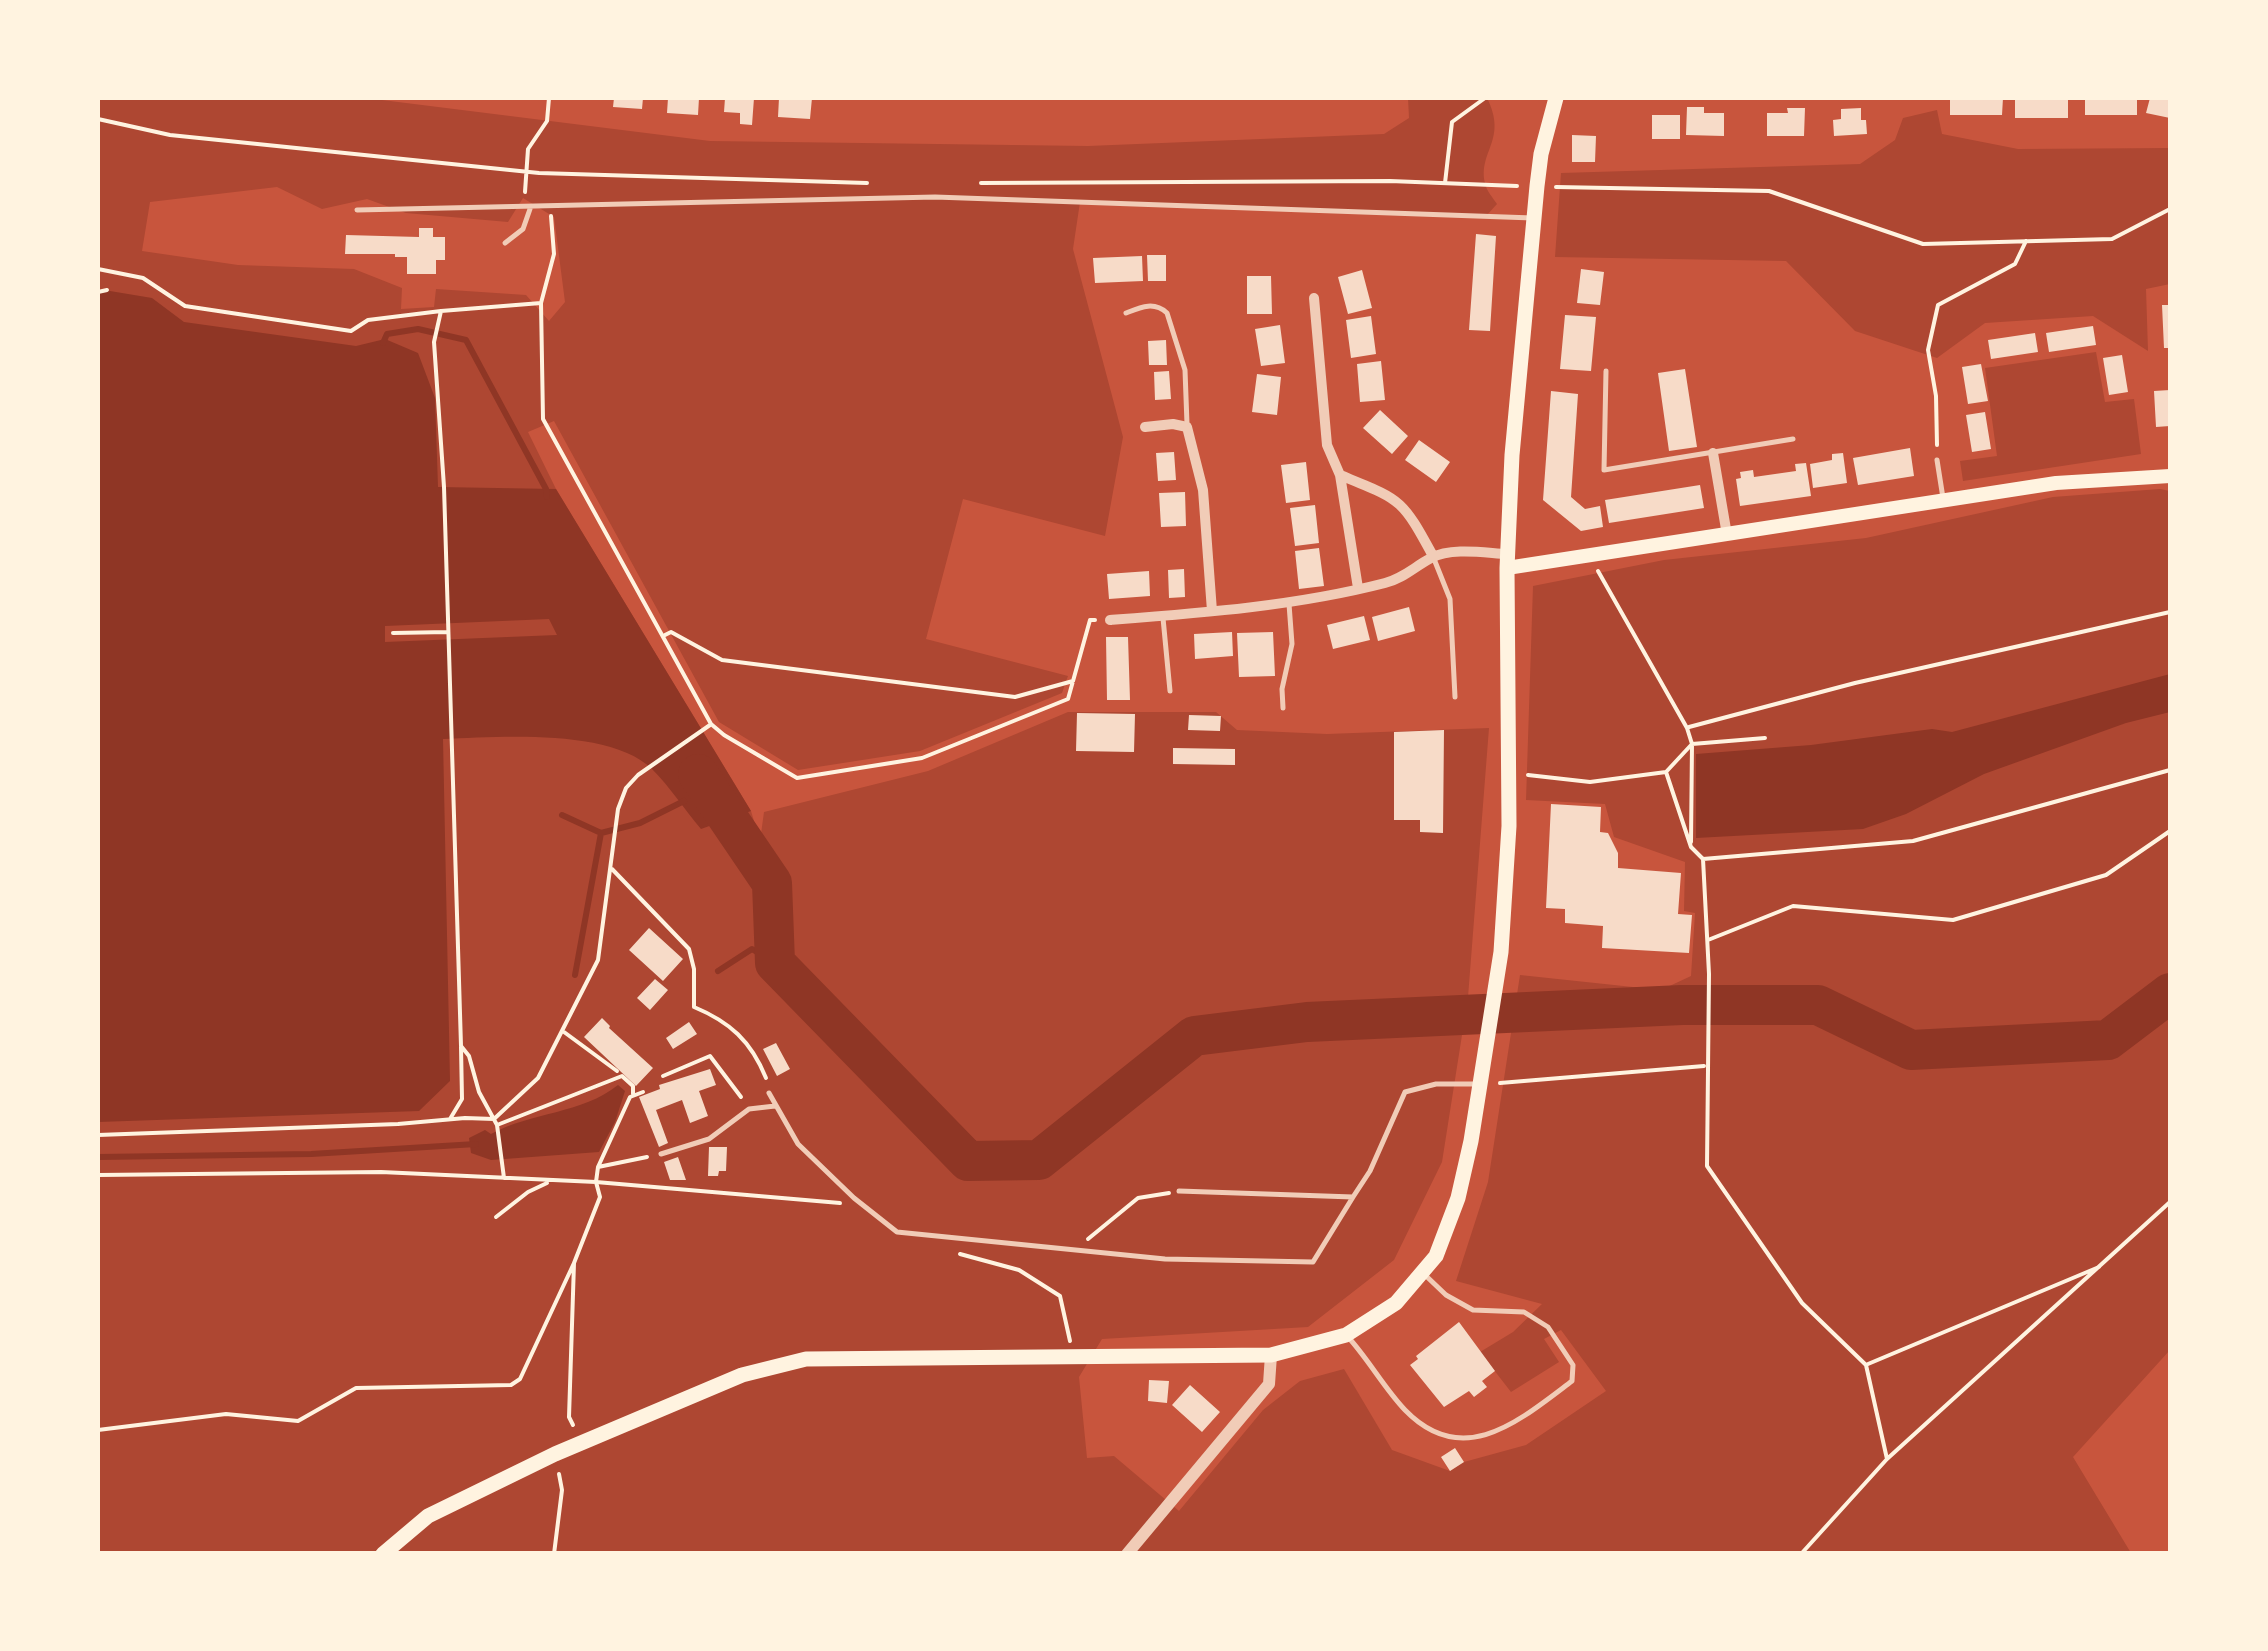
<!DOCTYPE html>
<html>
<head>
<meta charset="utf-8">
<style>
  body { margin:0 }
  #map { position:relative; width:2268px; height:1651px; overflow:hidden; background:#c8553d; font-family:Signika,sans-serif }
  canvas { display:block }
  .frame { position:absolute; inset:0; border:100px solid #fff3e0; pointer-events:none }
</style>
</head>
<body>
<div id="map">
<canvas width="2268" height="1651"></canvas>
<div class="frame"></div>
</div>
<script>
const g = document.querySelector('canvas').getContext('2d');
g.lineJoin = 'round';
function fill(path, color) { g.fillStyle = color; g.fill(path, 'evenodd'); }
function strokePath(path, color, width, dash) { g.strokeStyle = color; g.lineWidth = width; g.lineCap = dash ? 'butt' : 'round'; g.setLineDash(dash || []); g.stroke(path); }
fill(new Path2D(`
  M98 98H366L710 141 1088 146 1384 134 1409 118 1408 98H1487C1508 140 1478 151 1485 183 1486 190 1493 198 1497 204L1487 215 1080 202 1073 249 1123 437 1105 536 963 499 926 639 1068 676 1062 693 920 751 798 770 719 722 554 421 528 432 556 489 751 811 760 841 764 812 928 771 1068 712H1216L1237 730 1327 734 1489 728 1468 997 1442 1162 1394 1260 1308 1327 1102 1339 1079 1377 1087 1458 1114 1456 1179 1511 1263 1410 1300 1381 1344 1369 1392 1450 1450 1471 1464 1462 1526 1445 1606 1391 1561 1330 1544 1339 1559 1362 1511 1392 1480 1352 1513 1332 1542 1304 1456 1281 1488 1182 1520 975 1661 990 1691 976 1695 913 1684 911 1685 862 1614 837 1605 804 1526 800 1533 586 1664 560 1866 538 2053 497 2160 489 2170 491V1350L2073 1457 2131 1553H98ZM277 187 322 209 367 199 406 213 508 222 523 198 554 217 565 302 549 321 526 295 436 289 434 307 401 309 402 288 354 269 238 265 142 251 150 202Z
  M1937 110 1942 134 2018 149 2170 148V284L2146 289 2148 351 2093 316 1985 323 1937 358 1855 331 1786 261 1555 257 1561 173 1860 164 1895 140 1903 118Z
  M2096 352 2105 402 2134 399 2141 454 1963 481 1960 461 1997 456 1985 368Z`), '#ae4732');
fill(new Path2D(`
  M98 289 152 298 184 322 356 346 385 339 418 353 435 398 438 487 556 489 751 811 701 829C685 810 670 787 652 769 610 728 499 737 443 739L450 1081 419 1111 98 1122ZM549 619 557 635 385 642V626Z
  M2170 674V712L2126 723 1984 774 1906 814 1863 829 1696 838V754L1811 745 1932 729 1952 732Z
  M618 1085 625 1091 615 1122 599 1152 491 1160 471 1153 469 1138 485 1130 491 1134C531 1112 582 1114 618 1085Z`), '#8f3625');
strokePath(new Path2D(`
  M383 343 387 334 418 329 466 340 546 489 547 497
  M562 815 601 833
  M718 971 752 949 775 963
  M575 975 601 833 640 823 684 801
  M98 1157 311 1154 476 1144`), '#8f3625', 6);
strokePath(new Path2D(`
  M698 774 772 883 775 963 968 1161 1039 1160 1194 1036 1307 1022 1682 1005H1818L1911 1050 2108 1040 2170 993`), '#8f3625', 40);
fill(new Path2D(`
  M614 98H643L642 109 613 107Z
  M668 98H699L698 115 667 113Z
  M725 98H754L752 125 740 124V113L724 112Z
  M779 98H812L810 119 778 117Z
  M1950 98H2003L2002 115H1950Z
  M2015 98H2068V118H2015Z
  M2085 98H2137V115H2085Z
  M2150 98H2170V118L2146 113Z
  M1687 107H1704V113H1724V136L1686 135Z
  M1787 108H1805L1804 136H1767V113H1788Z
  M1861 108V120H1866L1867 134 1834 136 1833 120 1841 119V109Z
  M1652 115H1680V139H1652Z
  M1572 135 1596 136 1595 162H1572Z
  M419 228H433V237H445V260H436V274H407V257H395V254H345L346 235 419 237Z
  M1476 234 1496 236 1490 331 1469 330Z
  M1147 255H1166V281H1148Z
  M1142 256 1143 281 1095 283 1093 258Z
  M1581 269 1604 272 1600 305 1577 303Z
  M1362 270 1372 308 1348 314 1338 277Z
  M1247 276H1271L1272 314H1247Z
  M2162 305H2170V348H2164Z
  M1565 315 1596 317 1591 371 1560 369Z
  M1371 316 1376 354 1351 358 1346 320Z
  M1280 325 1285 363 1261 366 1255 329Z
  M2093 326 2096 345 2049 352 2046 333Z
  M2035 333 2038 352 1991 359 1988 340Z
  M1166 340 1167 365H1149L1148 341Z
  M2122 355 2128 392 2109 395 2103 358Z
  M1381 361 1385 400 1360 402 1357 364Z
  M1981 364 1988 401 1968 404 1962 367Z
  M1685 369 1697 447 1669 451 1658 373Z
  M1169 371 1171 399 1155 400 1154 372Z
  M1257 374 1281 377 1277 415 1252 412Z
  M2170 390V426L2156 427 2154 391Z
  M1551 391 1578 394 1571 497 1585 509 1600 506 1603 527 1581 531 1543 500Z
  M1380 410 1408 436 1392 454 1363 428Z
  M1985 412 1991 449 1972 452 1966 415Z
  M1419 440 1450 462 1436 482 1405 460Z
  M1910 448 1914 476 1858 485 1853 458Z
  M1174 452 1176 480 1158 481 1156 453Z
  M1843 453 1847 483 1813 488 1810 464 1832 460V454Z
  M1306 462 1310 500 1286 503 1281 465Z
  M1806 463 1811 496 1740 506 1736 479 1741 478 1740 472 1753 470 1754 477 1796 471 1795 464Z
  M1700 485 1704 508 1609 523 1605 500Z
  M1185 492 1186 526 1161 527 1159 493Z
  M1315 505 1319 543 1295 546 1290 508Z
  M1319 548 1324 586 1299 589 1295 551Z
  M1184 569 1185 597 1169 598 1168 570Z
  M1149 571 1150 596 1109 599 1107 574Z
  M1409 607 1415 631 1378 641 1372 617Z
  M1364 616 1370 640 1333 649 1327 625Z
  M1232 632 1233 656 1195 659 1194 634Z
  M1273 632 1275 676 1239 677 1237 633Z
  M1106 637H1128L1130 700H1107Z
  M1077 713 1135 714 1134 752 1076 751Z
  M1189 715 1221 716 1220 731 1188 730Z
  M1444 730 1443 833 1420 832V820H1394V732Z
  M1173 748 1235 749V765L1173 764Z
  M1551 804 1601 807 1600 832 1608 833 1618 853V868L1681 873 1678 914 1692 915 1689 953 1602 948 1603 926 1565 923V909L1546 908Z
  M649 928 683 959 663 981 629 950Z
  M655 979 668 990 650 1010 637 998Z
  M602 1018 610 1026 609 1028 653 1068 636 1086 584 1037Z
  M689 1022 697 1034 673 1049 666 1038Z
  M776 1043 790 1069 777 1076 763 1049Z
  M710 1069 716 1085 699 1091 708 1116 690 1123 682 1100 656 1110 668 1143 659 1147 639 1097 660 1089 659 1085Z
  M709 1147H727L726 1171H719L718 1176H708Z
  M678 1157 686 1180H670L664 1162Z
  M1459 1322 1495 1371 1482 1381 1487 1387 1474 1397 1469 1391 1444 1407 1410 1365 1418 1359 1416 1356Z
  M1149 1380 1169 1381 1167 1403 1148 1401Z
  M1190 1385 1220 1412 1202 1432 1172 1405Z
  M1455 1448 1464 1462 1450 1471 1441 1457Z`), '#f7dbc8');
strokePath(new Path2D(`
  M98 119 170 135 539 173 867 183
  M981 183 1390 181 1517 186
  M1445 183 1452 122 1485 98
  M1556 187 1769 191 1923 244 2112 239 2170 209
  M525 192 528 149 547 121 549 98
  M551 216 554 254 541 303 543 419 711 724 724 735 797 778 922 758 1068 699 1090 620H1095
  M98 269 143 278 185 306 351 331 368 320 441 311 434 342 444 487 461 1046 469 1056 479 1092 497 1125 504 1178
  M98 292 107 290
  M441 311 541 303
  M1937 445 1936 396 1928 350 1938 305 2015 264 2026 241
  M1598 571 1687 728 1692 744 1666 772 1691 847 1703 859 1709 974 1707 1166 1802 1303 1866 1365 1887 1459
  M393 633 448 632
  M665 635 671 632 722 660 1015 697 1073 681
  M1689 727 1855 683 2170 612
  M1528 775 1590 782 1666 772
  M1691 842 1692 744 1765 738
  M1703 859 1913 841 2170 770
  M612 869 689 949 694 969V1007C730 1022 751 1041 766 1078
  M1708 940 1793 906 1953 920 2106 875 2170 831
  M564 1032 617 1071
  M663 1076 710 1056 741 1097
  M1500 1083 1704 1066
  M450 1119 462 1099 461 1047
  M497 1125 622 1076 633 1086V1094
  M98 1135 398 1124 465 1118 494 1119 538 1078 598 960 618 809 626 788 638 775 710 725
  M598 1167 647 1157
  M98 1175 381 1172 596 1182 840 1203
  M496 1217 528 1192 547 1183
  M1088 1239 1138 1198 1169 1193
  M960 1254 1019 1270 1060 1296 1070 1341
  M1868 1364 2099 1267
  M573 1425 569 1417 574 1263 600 1197 596 1182 598 1167 630 1097 643 1092
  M98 1430 226 1414 298 1421 356 1388 511 1385 520 1379 574 1263
  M554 1554 562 1490 559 1474
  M1801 1554 1887 1459 2170 1202`), '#fff3e0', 4);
strokePath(new Path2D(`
  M357 210 935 197 1533 218
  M505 243 523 229 530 209
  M1126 313C1141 307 1154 301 1167 313L1185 370 1187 424
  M1606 371 1604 470 1793 439
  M1937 460 1943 498
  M1434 559 1450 599 1455 697
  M1163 618 1170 691
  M1283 708 1282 689 1292 644 1289 604
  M769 1093 798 1144 854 1198 897 1232 1165 1259 1313 1262 1353 1197
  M661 1154 709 1139 749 1109 775 1106
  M1179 1191 1353 1197 1370 1171 1405 1092 1436 1084H1477
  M1348 1337C1369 1360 1384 1388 1405 1410 1463 1470 1519 1421 1572 1381L1573 1365 1548 1327 1524 1312 1473 1310 1446 1295 1424 1274`), '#f1ccb7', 5);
strokePath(new Path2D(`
  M1314 298 1327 445 1340 475C1401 500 1401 497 1433 556
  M1145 427 1173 424 1187 427 1203 490 1212 611
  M1713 453 1727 535
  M1340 475 1358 588
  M1110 620C1202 613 1296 606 1385 583 1404 578 1414 567 1431 558 1452 547 1485 553 1507 554`), '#f1ccb7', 10);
strokePath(new Path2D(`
  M1127 1554 1269 1384 1271 1355`), '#f1ccb7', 12);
strokePath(new Path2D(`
  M1507 568 2056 483 2170 476`), '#fff3e0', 14);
strokePath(new Path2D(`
  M383 1554 428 1516 555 1454 742 1375 806 1359 1271 1355 1346 1335 1396 1303 1436 1256 1458 1198 1471 1141 1501 952 1509 826 1507 568 1512 455 1537 186 1541 154 1556 98`), '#fff3e0', 15);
</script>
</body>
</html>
